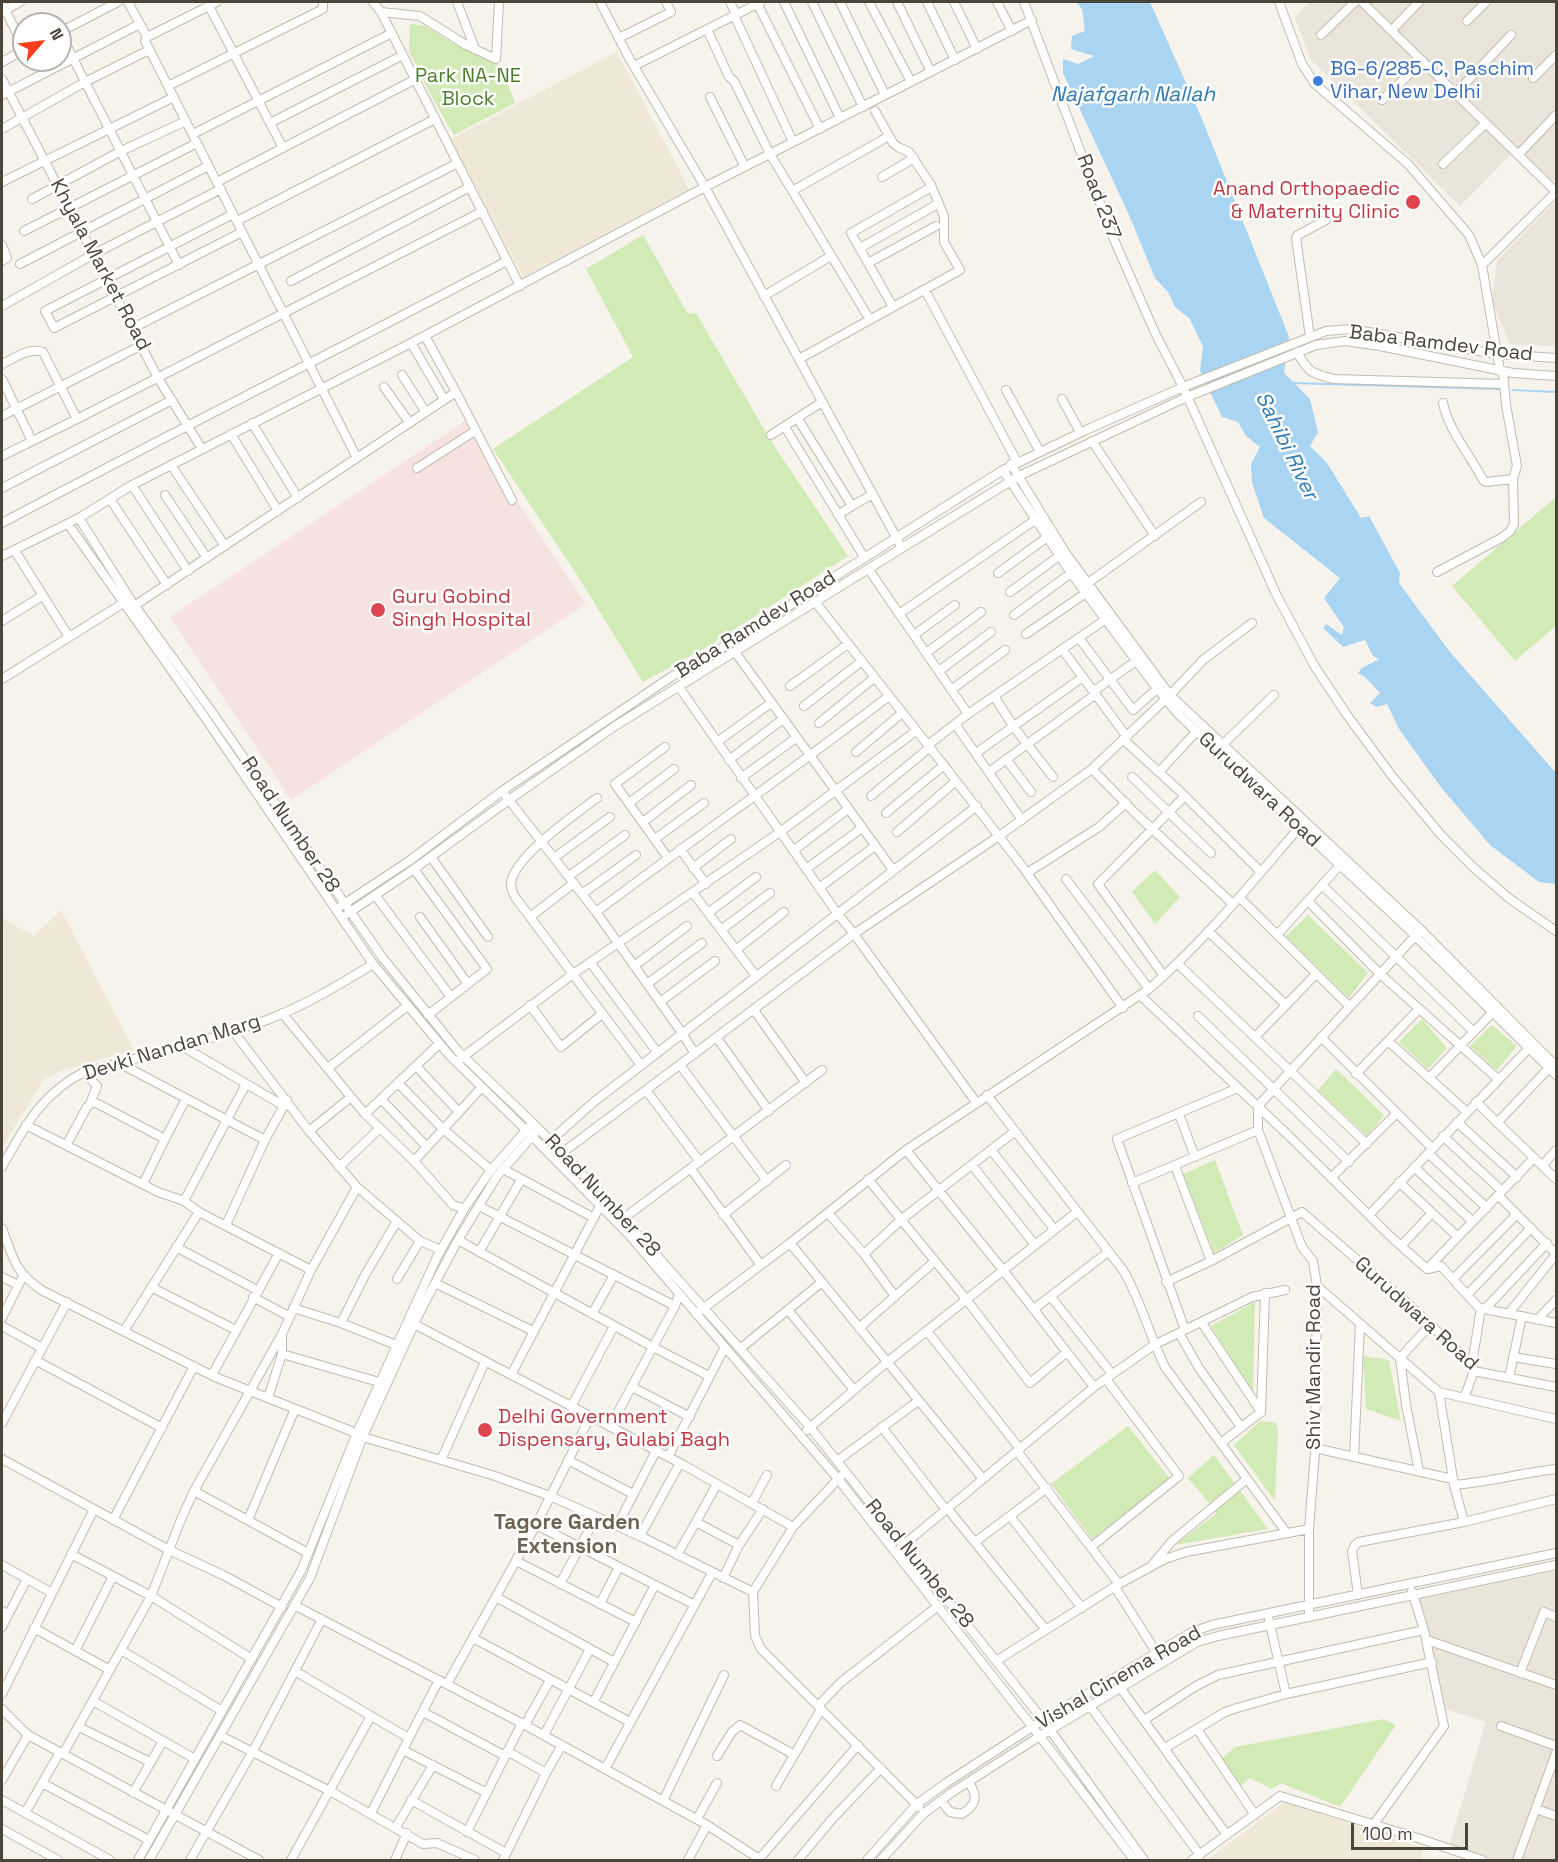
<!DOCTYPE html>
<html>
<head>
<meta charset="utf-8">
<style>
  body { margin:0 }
  #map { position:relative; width:1558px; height:1862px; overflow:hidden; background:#f6f3ec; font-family:"Space Grotesk",sans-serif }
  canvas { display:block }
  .frame { position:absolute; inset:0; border:3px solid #4b4439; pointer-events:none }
  .north { position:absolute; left:12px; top:12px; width:60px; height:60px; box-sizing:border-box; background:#fff; border:2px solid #b7b4b0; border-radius:50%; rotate:62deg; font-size:16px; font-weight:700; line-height:24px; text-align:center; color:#4b4439 }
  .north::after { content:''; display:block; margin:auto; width:21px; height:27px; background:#fc3f1d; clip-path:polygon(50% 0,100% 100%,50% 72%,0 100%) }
  .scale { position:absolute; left:1351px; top:1823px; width:117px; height:27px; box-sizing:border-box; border:3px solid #4b4439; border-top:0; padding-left:8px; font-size:18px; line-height:21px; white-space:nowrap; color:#4b4439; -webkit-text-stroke:4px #fff; paint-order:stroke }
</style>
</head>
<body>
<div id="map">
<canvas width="1558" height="1862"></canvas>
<div class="frame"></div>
<div class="north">N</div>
<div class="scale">100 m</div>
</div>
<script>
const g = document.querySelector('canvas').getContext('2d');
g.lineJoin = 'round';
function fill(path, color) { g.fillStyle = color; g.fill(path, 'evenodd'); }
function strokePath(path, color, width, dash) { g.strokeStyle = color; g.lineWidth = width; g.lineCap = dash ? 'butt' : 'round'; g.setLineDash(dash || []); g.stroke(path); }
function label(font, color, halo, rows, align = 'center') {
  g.font = font + ' "Space Grotesk",sans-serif'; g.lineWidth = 5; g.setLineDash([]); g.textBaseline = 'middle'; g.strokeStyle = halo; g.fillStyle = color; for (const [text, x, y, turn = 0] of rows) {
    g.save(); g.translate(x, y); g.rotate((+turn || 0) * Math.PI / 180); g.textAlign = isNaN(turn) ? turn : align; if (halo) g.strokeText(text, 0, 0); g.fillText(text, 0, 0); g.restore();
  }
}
fill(new Path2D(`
  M1310 2H1556V178L1546 188 1512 153 1460 206 1310 59 1295 17Z
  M1556 201V346L1510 344 1492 302 1497 260Z
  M1556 1571V1860H1467L1447 1853 1486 1722 1442 1708 1418 1599Z`), '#eae5da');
fill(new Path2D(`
  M617 52 689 189 523 277 451 139Z
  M61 910 134 1050 60 1071 44 1079 2 1147V918L34 936Z
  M1284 1802 1423 1848 1420 1860H1207Z`), '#efe8d6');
fill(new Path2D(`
  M465 421 586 604 291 800 170 617Z`), '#f6e3e0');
fill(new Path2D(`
  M410 24 425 26 456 45 501 66 515 103 454 135 429 92 409 51Z
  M643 235 688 314 696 313 773 444 848 556 707 647 643 682 576 573 493 449 633 357 586 269Z
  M1556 497V626L1515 661 1452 586Z
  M1155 870 1180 897 1155 924 1132 892Z
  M1308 915 1368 973 1349 998 1286 936Z
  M1422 1019 1447 1048 1428 1069 1399 1042Z
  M1492 1025 1517 1046 1497 1070 1470 1046Z
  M1336 1069 1384 1115 1367 1136 1318 1090Z
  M1215 1160 1243 1235 1214 1253 1183 1174Z
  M1255 1302 1253 1393 1211 1326Z
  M1363 1356 1389 1360 1401 1421 1366 1409Z
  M1260 1421 1276 1423 1278 1431 1275 1501 1234 1445Z
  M1128 1426 1170 1479 1092 1539 1051 1484Z
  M1214 1455 1268 1529 1175 1545 1217 1513 1188 1478Z
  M1384 1719 1396 1725 1340 1807 1281 1783 1272 1789 1250 1778 1239 1787 1219 1761 1235 1747Z`), '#d2eab5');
fill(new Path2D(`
  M1076 2H1150L1202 119 1289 337 1284 373 1310 399 1318 432 1310 446 1327 463 1361 518 1369 516 1400 573 1399 583 1450 652 1556 773V884L1539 882 1490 845 1440 786 1399 729 1387 704 1377 707 1370 703 1380 693 1365 677 1358 673 1362 668 1379 659 1373 656 1365 640 1343 647 1323 628 1326 624 1342 635 1344 627 1324 598 1340 578 1264 518 1252 482 1251 464 1260 447 1246 436 1238 422 1222 417 1200 371 1203 347 1190 319 1175 307 1168 292 1155 278 1129 215 1063 73V59L1078 64 1094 56 1071 49 1072 36 1085 31 1082 9Z`), '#a9d4f2');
strokePath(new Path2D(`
  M1292 383 1499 389
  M1513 390 1556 392`), '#a9d4f2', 2);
const minor = new Path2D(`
  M128 2 147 37 145 41 357 458
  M373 2 381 12 520 286
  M457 2 475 49
  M600 2 628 56 705 187 902 548
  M730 2 736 14
  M784 2 840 118
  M812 2 863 107
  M840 2 885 95
  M869 2 911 82
  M897 2 931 72
  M927 2 955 60
  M954 2 977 49
  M997 2 1012 31
  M1024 2 1112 235 1156 335 1183 387 1277 596 1315 667 1347 715 1392 776 1441 835 1474 868 1510 899 1556 931
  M1279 2 1302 64 1315 84 1408 164 1469 235 1482 265 1500 371
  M1362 2 1556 192 1482 265
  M2 3 24 48
  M757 3 820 129
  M209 6 283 148
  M3 11 20 2
  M381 12 420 16 466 45 496 59 499 2
  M734 15 793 142
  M1467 21 1486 2
  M707 29 729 77 734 81 770 154 870 320
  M1392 30 1419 2
  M60 32 118 2
  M60 33 179 265
  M1321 35 1355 2
  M147 37 217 2
  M619 38 671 12 666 2
  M2 62 24 50
  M634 66 761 2
  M1533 78 1556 55
  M2 79 158 378 202 449
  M168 86 323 9V2
  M1456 93 1511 35
  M2 95 140 24
  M710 97 745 167
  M1382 100 1423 61
  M270 123 403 55
  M2 129 85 82 149 50
  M193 134 392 33
  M1518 155 1556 115
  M1443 164 1486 123
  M882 177 914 158
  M2 182 174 97
  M217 182 416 79
  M792 191 884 139
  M32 199 121 151 186 121
  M233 214 45 311 54 328 242 232
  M237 221 435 119
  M24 231 197 143
  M2 245 7 258 2 261
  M860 248 936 205
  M868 263 936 226
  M20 264 208 166
  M291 281 470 187
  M925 290 1017 462
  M764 296 831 256
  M2 306 94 254 221 189
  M893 307 851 233 928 189
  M133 328 458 163
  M1310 337 1296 238 1298 235 1326 220
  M411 343 444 399
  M1297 352C1308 372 1312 374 1334 379L1504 384
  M799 359 960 270 944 242V216L931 185 909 152 898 147 893 143 875 111
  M2 364C15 358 28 347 43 352L77 419
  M402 375 425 411
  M2 379 32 441
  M384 387 409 422
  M1006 390 1040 452
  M456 392 512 500
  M1062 399 1080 432
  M1443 403C1448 429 1470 455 1483 480L1486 482 1513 479
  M2 416 142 345
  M798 419 852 506 838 515
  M252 423 298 498
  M785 427 864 557
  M231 434 278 511
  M771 435 822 402
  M1092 441 1155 536
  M2 456 77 419 483 211
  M1011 464 1065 552 1170 695 1421 930 1556 1066
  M171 465 225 546
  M417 468 475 431
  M1003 470 1071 573 1152 682 1178 714 1401 922 1556 1075
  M132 485 188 571
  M2 488 172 400
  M165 495 207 558
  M110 499 167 585
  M852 506 873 494
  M79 518 130 599 212 712 382 957 458 1051 539 1129 608 1201 810 1427 1043 1720 1144 1860
  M2 523C169 434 339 349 507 261
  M68 524 206 719 373 964 450 1056 526 1130 629 1235 838 1479 1052 1752 1134 1860
  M15 551 69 637
  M2 556 79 518 132 485 411 343 705 187 1032 20
  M869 570 968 714
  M1437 572 1503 537 1510 531 1514 524 1513 479 1517 466 1506 405 1503 372
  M998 573 1046 538
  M1088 583 1201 502
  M1010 592 1059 556
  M816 603 928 745
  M131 608 456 392 425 336
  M899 614 1035 520
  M1014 615 1071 573
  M1109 617 968 714 928 745 1022 866 1123 1008
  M2 621 42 596
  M1026 634 1086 593
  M914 635 955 605
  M1079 638 1133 710 1157 689
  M1062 649 1127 737
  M735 652 893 870
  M926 653 981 612
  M939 671 991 632
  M2 679 125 602
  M790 686 848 644
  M951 690 1005 650
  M1094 691 1136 661
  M994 696 1013 726 1053 777
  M804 706 862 661
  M819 723 874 678
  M955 724 1022 820
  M1124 740 1185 796 1098 884 1164 976
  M717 742 771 703
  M1222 745 1274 695
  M665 747 615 784 668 858
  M856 752 902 713
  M976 753 1083 677
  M1006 759 1031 792
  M729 760 783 719
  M1092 769 1136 814 1233 904
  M989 772 1096 694
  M1159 772 1196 732
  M1132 777 1211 853
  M741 778 796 738
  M502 791 596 912 682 1033 695 1054
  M871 796 929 748
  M1185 796 1261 872
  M597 798C577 813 512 858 511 884 511 888 513 893 515 897L641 1065
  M629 803 674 769
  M886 813 944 765
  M643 822 691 785
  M897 832 956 781
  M655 839 704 803
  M680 849 706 884
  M793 851 848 809
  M431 857 488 937
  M555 857 610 817
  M693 868 731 839
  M414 869 487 969 428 1015
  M806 869 862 828
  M1027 873 1099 827 1126 803
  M569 876 625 835
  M1066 879 1149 989
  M1322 885 1473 1031
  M819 888 875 846
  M693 893 756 976
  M582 894 636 855
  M375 895 451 997
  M1240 898 1349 1006
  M1308 901 1379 973 1498 1079
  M341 906 409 861 502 791 671 677 730 643 1003 470 1086 430 1183 387 1326 331 1351 329 1496 354 1556 358
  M596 912C693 839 793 770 889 696
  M708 913 756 877
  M347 914 414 869 509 800 615 726 902 548 1019 476 1187 397 1316 345 1345 341 1380 346 1513 373 1556 376
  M420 917 468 984
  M530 917 574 883
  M721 930 770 893
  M1208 931 1286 1005
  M1277 935 1340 865
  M736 950 784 912
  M590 962 657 1052
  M1178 964 1367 1144
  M634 966 687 926
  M647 984 702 943
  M1141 996 1288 1135 1390 1236 1427 1269 1441 1266 1479 1308 1556 1323
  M660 1002 715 961
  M530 1005 561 1047 602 1014
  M754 1010 806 1083
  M282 1013 365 1114 414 1161 453 1205 464 1209
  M1198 1016 1349 1162
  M233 1031 309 1131 357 1187 420 1241 397 1279
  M1255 1037 1316 974
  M1321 1037 1432 1148
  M717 1038 769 1111
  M1388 1041 1467 1112
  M182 1046 284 1106
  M460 1059 573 974 780 832 916 731
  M119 1063 265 1140
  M680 1065 767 1181
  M416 1066 459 1112
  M328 1068 407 1006
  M84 1072 97 1086 90 1104
  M1356 1074 1419 1009
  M1429 1078 1492 1013
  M398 1083 442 1128 491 1170
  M646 1090 700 1162
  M987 1095 1123 1270C1141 1300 1149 1335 1165 1367L1286 1532
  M381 1099 427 1147
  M976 1102 854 934 999 836 1092 769 1170 695 1203 660 1252 623
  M1476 1102 1556 1179
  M365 1114 439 1044
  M1179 1114 1195 1157
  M1457 1122 1517 1177
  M1497 1123 1549 1068
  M26 1125 158 1192 184 1201 199 1212 311 1270 357 1187
  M309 1131 351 1097
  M1443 1136 1502 1191
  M165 1139 186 1099
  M550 1141 595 1101 977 806
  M67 1144 87 1107 92 1103H96L165 1139 143 1184
  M906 1150 1003 1270 1094 1387
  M991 1150 1054 1229
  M562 1153 854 934 837 913 679 687
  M1428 1153 1487 1208
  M414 1161 482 1087
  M972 1165 1035 1245
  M1175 1166 1211 1261
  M1542 1166 1556 1150
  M2 1167C25 1126 41 1094 84 1072 145 1056 207 1041 267 1020 304 1006 339 985 373 964
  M339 1167 380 1128
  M1414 1167 1472 1221
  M503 1169 594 1218
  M691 1169 760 1264
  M1331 1178 1396 1114
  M868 1179 966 1299 1030 1383 1067 1352
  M1399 1182 1458 1237
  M1132 1183 1258 1130
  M1498 1195 1556 1254
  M184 1201 246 1084
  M479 1206 675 1306
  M828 1213 864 1254 894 1295
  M723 1215 786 1165
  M1369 1215 1529 1048
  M624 1218 822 1070
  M226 1225 265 1140 287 1100
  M2 1228C13 1258 15 1273 43 1291L215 1377 351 1431 356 1435 492 1475 550 1496 644 1538 753 1592
  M458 1240 653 1347 709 1376
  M420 1241 441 1250
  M790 1243 983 1479
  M1401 1246 1432 1213
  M176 1247 257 1290
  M479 1252 521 1180
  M864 1254 902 1219 1014 1132
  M1427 1269 1534 1158
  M2 1277 18 1285
  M1453 1279 1517 1214
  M1166 1282 1211 1261 1302 1212 1407 1303 1472 1364 1474 1371
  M435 1283 533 1331
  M1317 1286 1439 1392 1556 1419
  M151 1287 236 1330
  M1467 1295 1531 1228
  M253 1297 290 1317
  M1051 1297 1112 1374
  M293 1308 341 1323 396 1345
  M1034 1309 1108 1252
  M1485 1309 1547 1243
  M788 1310 854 1390
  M1509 1313 1556 1254
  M592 1314 614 1275
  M696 1314 790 1243 906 1150 1149 989C1206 940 1253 881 1302 824
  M2 1318 23 1276
  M1539 1318 1556 1300
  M341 1323 365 1275 397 1221
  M1202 1323 1261 1412 1221 1443
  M414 1324 680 1463 793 1527
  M2 1326 42 1348
  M859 1328 935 1261
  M1185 1330 1117 1139 1238 1088
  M124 1331 199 1212
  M927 1331 1020 1449
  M1179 1333 1199 1368 1241 1427
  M741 1348 822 1282
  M282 1354 379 1382
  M1513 1357 1556 1364
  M35 1360 162 1428
  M1472 1364 1481 1308
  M1474 1371 1556 1387
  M212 1375 279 1253
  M511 1375 600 1206
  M1509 1378 1522 1316
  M632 1387 690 1417
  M1439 1392 1454 1485 1464 1522
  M1465 1396 1474 1371
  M268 1398 282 1354V1334
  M571 1407 614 1326
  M1261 1412 1265 1293
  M2 1423 67 1302
  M610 1427 675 1306 679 1294
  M882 1427 946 1510
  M807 1430 886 1363 1077 1212
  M1315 1448 1448 1478
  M1017 1451 1119 1584
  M668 1457 725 1347
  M1354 1457 1360 1324
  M2 1459 169 1550 223 1575 282 1607
  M441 1460 485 1362
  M568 1460 633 1494
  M837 1461 918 1401
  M1419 1471 1406 1405 1400 1358 1430 1325
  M841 1476 793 1527 753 1592 755 1636 761 1649 919 1807
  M717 1484 696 1522 739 1545 723 1578
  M1454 1485C1489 1482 1522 1473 1556 1469
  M194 1491 308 1553
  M752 1503 767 1475
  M947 1508 1046 1630
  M1010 1516 1082 1608
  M113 1520 194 1366
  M248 1520 295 1409
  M536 1525 695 1605
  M617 1526 656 1451
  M640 1536 680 1463
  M975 1542 1047 1488
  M739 1545 763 1509
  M901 1547 1094 1387 1154 1345 1252 1297 1285 1290
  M1091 1547 1179 1476 1106 1379
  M71 1554 151 1596 252 1659
  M677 1555 696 1522
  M516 1561 636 1622
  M1153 1564 1172 1541 1247 1479
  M2 1565 52 1593
  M560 1584 596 1517
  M1115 1587 1163 1663
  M1358 1595 1352 1551 1355 1545 1359 1542 1464 1522 1556 1499
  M496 1597 614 1662
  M600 1604 619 1567
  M294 1605 525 1725 707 1825 761 1860
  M2 1611 8 1615 27 1579
  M1309 1617V1529L1315 1452 1317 1286 1313 1261 1302 1247 1258 1130V1106L1418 933
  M1269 1620 1286 1694
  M2 1627 8 1615
  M34 1628 110 1670
  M473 1638 630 1722
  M1427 1640 1556 1685
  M121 1650 222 1711
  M75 1651 113 1576
  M996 1661 1119 1584 1165 1559 1186 1552 1309 1529
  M1520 1673 1544 1612 1556 1617
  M447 1684 536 1525 590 1417
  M1119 1686 1227 1835
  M2 1694 94 1509
  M93 1701 195 1759
  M594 1701 655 1585
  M818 1706 840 1683 938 1606
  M1090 1706 1200 1855
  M2 1709 28 1735 259 1860
  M423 1712 505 1756
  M371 1716 409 1738 371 1813
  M1144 1720 1196 1686 1218 1675 1424 1630
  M525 1725 550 1680
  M1501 1726 1556 1746
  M79 1727 150 1762
  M1197 1729 1255 1815
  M544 1735 590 1649
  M221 1736 330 1791 423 1844 437 1843 475 1860
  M409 1738 439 1680
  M1165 1748 1225 1712 1237 1708 1286 1694 1432 1662
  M403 1750 487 1793
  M507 1751 546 1773
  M63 1754 151 1596 182 1517 194 1491 282 1334 311 1270
  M717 1756 732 1732 740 1725 793 1754
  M605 1769 712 1573
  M2 1780 28 1735
  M42 1783 149 1840
  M776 1786 821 1709
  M133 1793 163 1741
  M2 1800 110 1860
  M411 1800 506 1853
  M663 1801 724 1675
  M941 1801 950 1812 962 1814C977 1804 978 1797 969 1782
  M1536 1809 1556 1816
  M25 1813 60 1752
  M697 1819 717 1783
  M1374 1824 1444 1726 1424 1630 1412 1591
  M396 1827 433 1765
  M2 1829 58 1860
  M467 1832 522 1723
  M759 1859 858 1745
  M138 1860 301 1571 356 1435 437 1257 464 1209 491 1170 530 1126
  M149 1860 310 1578 363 1436 416 1320 435 1283 458 1240 497 1176 536 1132
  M190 1860 253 1751 322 1619
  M291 1860 371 1716 295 1671
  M395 1860 407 1833
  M503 1860 546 1773 562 1745
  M688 1860 707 1825
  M798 1860 833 1818 881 1768
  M867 1860 917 1804 946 1783 1043 1720 1192 1632 1212 1625 1556 1553
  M881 1860 923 1814 951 1793 1040 1736 1197 1642 1218 1636 1556 1565
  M1192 1860 1280 1796 1418 1838 1482 1860
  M1517 1860 1556 1753`);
strokePath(minor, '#c2bbae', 10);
strokePath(minor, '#fff', 8);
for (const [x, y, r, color] of [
  [1318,81,6,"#3f7fe0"],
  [1413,202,8,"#e0444e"],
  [378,610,8,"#e0444e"],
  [485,1430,8,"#e0444e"]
]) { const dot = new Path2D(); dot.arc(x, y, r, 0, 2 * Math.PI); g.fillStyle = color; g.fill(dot); strokePath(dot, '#fff', 2); }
label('20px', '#366cbe', '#fff', [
  ["BG-6/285-C, Paschim",1330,70],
  ["Vihar, New Delhi",1330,93]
], 'left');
label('20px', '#4a7f2a', '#fff', [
  ["Park NA-NE",468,77],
  ["Block",468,100]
]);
label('20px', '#be3a42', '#fff', [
  ["Anand Orthopaedic",1400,190,"right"],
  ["& Maternity Clinic",1400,213,"right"],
  ["Guru Gobind",392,598],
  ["Singh Hospital",392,621],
  ["Delhi Government",498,1418],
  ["Dispensary, Gulabi Bagh",498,1441]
], 'left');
label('20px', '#4b4439', '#fff', [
  ["Road 237",1098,197,69],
  ["Khyala Market Road",100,265,62],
  ["Baba Ramdev Road",1441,344,7],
  ["Baba Ramdev Road",756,625,-32],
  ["Gurudwara Road",1259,790,43],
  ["Road Number 28",290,825,56],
  ["Devki Nandan Marg",172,1048,-17],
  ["Road Number 28",602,1196,47],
  ["Gurudwara Road",1416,1314,42],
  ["Shiv Mandir Road",1315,1367,-90],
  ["Road Number 28",919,1564,51],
  ["Vishal Cinema Road",1119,1678,-30]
]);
label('italic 21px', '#2e7ab2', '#fff', [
  ["Najafgarh Nallah",1133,95],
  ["Sahibi River",1286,446,64]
]);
label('bold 21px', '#6e6250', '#fff', [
  ["Tagore Garden",567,1523],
  ["Extension",567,1547]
]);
</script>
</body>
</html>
